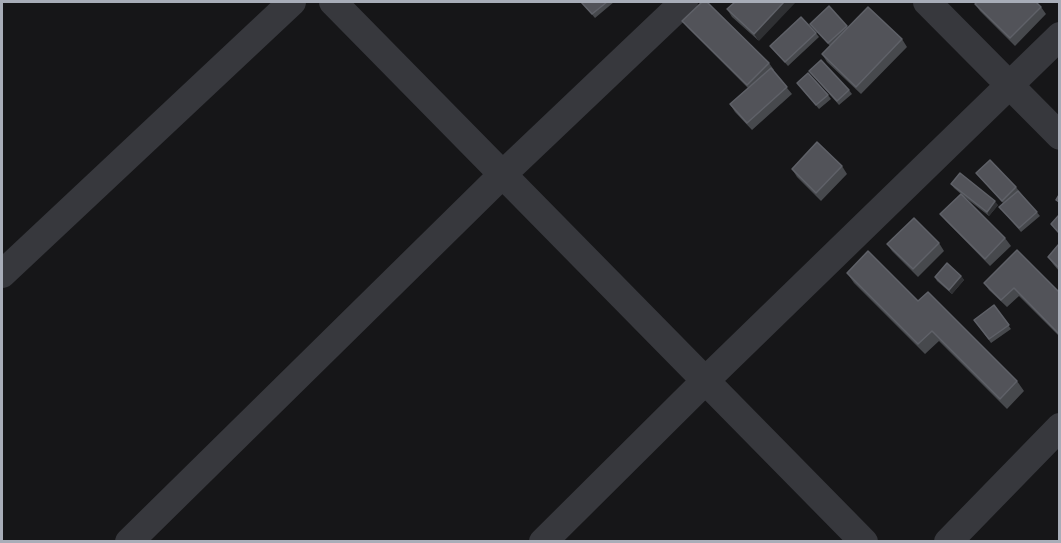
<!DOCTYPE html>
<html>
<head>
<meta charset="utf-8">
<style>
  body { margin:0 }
  #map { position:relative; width:1061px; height:543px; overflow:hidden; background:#161618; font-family:Helvetica,sans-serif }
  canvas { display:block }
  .frame { position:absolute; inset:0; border:3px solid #a8adb8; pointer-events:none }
</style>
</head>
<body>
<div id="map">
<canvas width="1061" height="543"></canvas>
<div class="frame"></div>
</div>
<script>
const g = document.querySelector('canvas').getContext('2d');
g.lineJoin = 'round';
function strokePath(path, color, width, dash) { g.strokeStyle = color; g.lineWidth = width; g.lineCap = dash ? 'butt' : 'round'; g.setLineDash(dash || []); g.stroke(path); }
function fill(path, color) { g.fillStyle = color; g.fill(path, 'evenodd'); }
strokePath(new Path2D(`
  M333 2 864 542
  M927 2 1060 136
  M2 274 292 2
  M129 542 502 175 684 2
  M543 542 705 381 1060 36
  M948 542 1060 427`), '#37383d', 28);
fill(new Path2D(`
  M581 2H614L595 18Z
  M735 2 759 41 732 17 727 9Z
  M975 4 1041 7 1046 14 1015 46 980 11Z
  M829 6 848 28 902 39 907 47 861 94 827 62 822 54 830 46 810 24Z
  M682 21 769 63 774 70 773 71 792 94 752 130 735 112 730 104 748 88 688 28Z
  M816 33 819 37 788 66 770 46Z
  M809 71 849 90 852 94 839 105Z
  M797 83 828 95 831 99 819 109Z
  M842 166 847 174 821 201 797 177 792 169Z
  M976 173 1016 187 1019 191 1040 216 1021 232 999 207 1003 203Z
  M951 184 998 205 989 216 962 195 1005 238 1011 246 990 266 946 221 940 214 961 194 954 188Z
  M939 243 944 251 918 277 892 251 887 244Z
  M1059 244V271L1053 264 1048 257Z
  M847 273 918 301 1017 381 1024 391 1007 409 939 341 925 354 854 283Z
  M961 276 964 280 952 294 937 281 935 277Z
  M984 283 1059 292V336L1019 296 1007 307 989 290Z
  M994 305 1011 329 991 343 974 320Z`), '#47494d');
fill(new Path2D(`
  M784 2H796L759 41 754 34Z
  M995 201 998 205 989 216 987 212Z
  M961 276 964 280 952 294 949 290Z`), '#2f3033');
const building = new Path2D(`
  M581 2H607L592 14Z
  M702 2H707L769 63 747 85 682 21Z
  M735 2H784L754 34 727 9Z
  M977 2H1036L1041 7 1010 38 975 4Z
  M829 6 847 26 828 43 810 24Z
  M868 7 902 39 856 87 822 54Z
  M801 17 816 33 785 62 770 46Z
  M821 60 849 90 837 101 809 71Z
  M771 68 787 87 747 123 730 104Z
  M808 73 828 95 816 105 797 83Z
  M817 142 842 166 816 193 792 169Z
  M990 160 1016 187 1002 201 976 173Z
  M960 173 995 201 987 212 951 184Z
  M1018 191 1037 212 1019 228 999 207Z
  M961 194 1005 238 985 259 940 214Z
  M1059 195V202L1056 200Z
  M1059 215V233L1051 224Z
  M914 218 939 243 913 269 887 244Z
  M1059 244V268L1048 257Z
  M1017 250 1059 292V334L1014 288 1001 300 984 283Z
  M868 251 918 301 928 292 1017 381 1000 399 932 331 918 344 847 273Z
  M947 263 961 276 949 290 935 277Z
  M994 305 1009 325 989 339 974 320Z`);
fill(building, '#525359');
strokePath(building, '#5f6168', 1.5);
</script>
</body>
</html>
